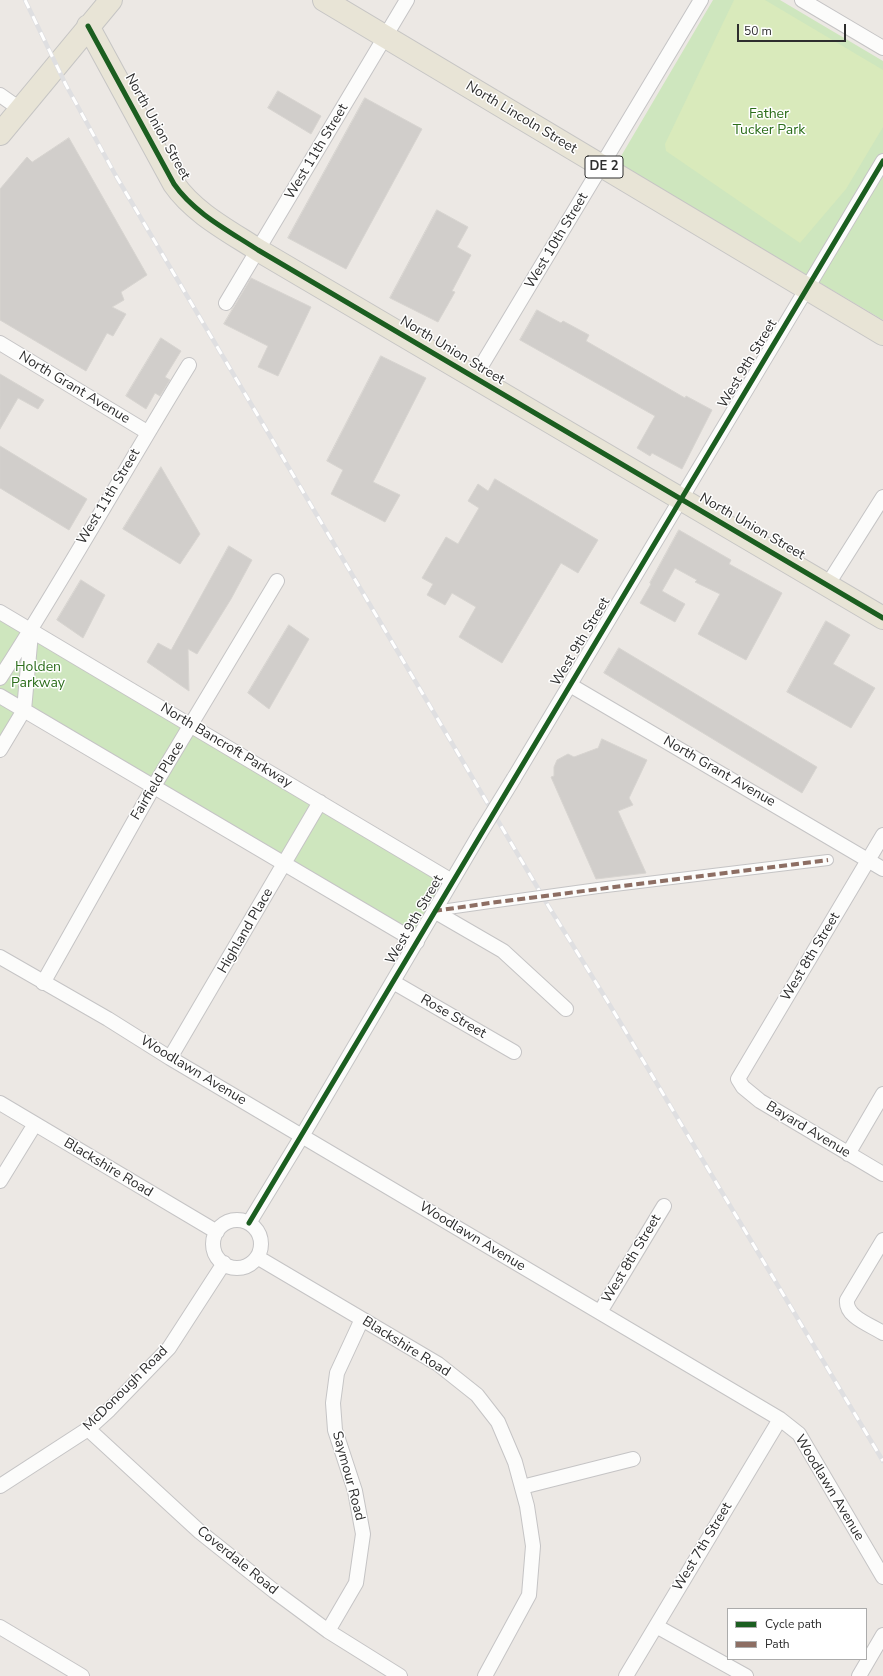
<!DOCTYPE html>
<html>
<head>
<meta charset="utf-8">
<style>
  body { margin:0 }
  #map { position:relative; width:883px; height:1676px; overflow:hidden; background:#ece8e4; font-family:"Nunito Sans",sans-serif }
  canvas { display:block }
  .legend { position:absolute; left:727px; top:1608px; width:140px; height:52px; box-sizing:border-box; background:#fff; border:1px solid #ababab; margin:0; padding:5px 7px; list-style:none; font-size:12px; color:#2e2e2e }
  .legend li { display:flex; align-items:center; gap:8px; height:20px }
  .legend b { width:20px; border:1px solid #ababab }
  .scale { position:absolute; left:737px; top:24px; width:109px; height:18px; box-sizing:border-box; border:2px solid #2e2e2e; border-top:0; padding-left:5px; font-size:12px; line-height:14px; white-space:nowrap; color:#2e2e2e; -webkit-text-stroke:3px #fff; paint-order:stroke }
</style>
</head>
<body>
<div id="map">
<canvas width="883" height="1676"></canvas>
<ul class="legend">
<li><b style="height:5px;background:#1b5e20"></b>Cycle path</li>
<li><b style="height:5px;background:#8d6e63"></b>Path</li>
</ul>
<div class="scale">50 m</div>
</div>
<script>
const g = document.querySelector('canvas').getContext('2d');
g.lineJoin = 'round';
function fill(path, color) { g.fillStyle = color; g.fill(path, 'evenodd'); }
function strokePath(path, color, width, dash) { g.strokeStyle = color; g.lineWidth = width; g.lineCap = dash ? 'butt' : 'round'; g.setLineDash(dash || []); g.stroke(path); }
function label(font, color, halo, rows, align = 'center') {
  g.font = font + ' "Nunito Sans",sans-serif'; g.lineWidth = 3; g.setLineDash([]); g.textBaseline = 'middle'; g.strokeStyle = halo; g.fillStyle = color; for (const [text, x, y, turn = 0] of rows) {
    g.save(); g.translate(x, y); g.rotate((+turn || 0) * Math.PI / 180); g.textAlign = isNaN(turn) ? turn : align; if (halo) g.strokeText(text, 0, 0); g.fillText(text, 0, 0); g.restore();
  }
}
fill(new Path2D(`
  M713 0H780L883 61V320L617 163Z
  M0 612 452 881 417 942 24 710 0 750Z`), '#cee6be');
fill(new Path2D(`
  M734 0H765L883 70V127L846 189 800 243 666 151 665 144Z`), '#d9eabb');
const building = new Path2D(`
  M278 91 321 116 311 134 268 108Z
  M365 98 422 129 346 269 288 238Z
  M69 138 147 275 121 292 124 300 112 307 126 314 113 336 107 333 86 371 0 320V189L27 157 32 162Z
  M437 210 468 227 457 247 471 255 452 291 455 292 438 322 390 298Z
  M251 278 311 307 278 376 258 367 268 346 224 324Z
  M537 310 561 323 563 321 589 335 586 341 685 398 686 396 712 410 682 469 652 453 650 456 637 448 655 416 520 340Z
  M161 338 181 351 165 377 170 380 160 396 155 393 146 409 126 396Z
  M381 356 426 378 373 482 400 495 385 522 331 494 343 470 327 461Z
  M0 374 44 400 38 409 18 398 0 429Z
  M0 446 87 499 69 530 0 488Z
  M161 467 200 534 180 564 123 529Z
  M495 479 598 540 578 573 561 563 502 663 459 637 476 607 452 593 445 605 427 595 433 584 422 578 446 537 458 544 479 508 468 501 478 484 488 491Z
  M679 530 731 560 729 564 782 593 746 660 698 634 720 594 695 582 697 580 675 568 662 591 685 604 675 622 640 603 651 584 650 583Z
  M229 546 252 560 231 599 197 654 188 649 189 691 147 662 158 643 171 650Z
  M81 580 105 595 83 638 57 620Z
  M826 621 850 635 833 664 875 688 851 728 787 692Z
  M289 625 309 639 269 709 248 693Z
  M619 648 817 767 802 793 604 673Z
  M602 739 647 760 629 798 633 805 618 811 646 873 596 879 551 777 554 776V767L557 760 568 754 574 757 598 748Z`);
fill(building, '#d1cecb');
strokePath(building, '#d7d4d0', 1);
const pedestrian = new Path2D(`
  M598 888 828 860
  M434 911 497 902`);
const minor = new Path2D(`
  M802 0 883 48
  M0 95 20 109
  M226 303 407 0
  M0 343 147 432
  M474 378 701 0
  M828 584 883 497
  M0 612 452 881
  M0 678C66 576 125 469 189 365
  M570 685 883 869
  M0 696 417 942
  M0 750 24 710 31 633
  M514 778 883 161
  M883 835 738 1079 743 1087 760 1101 883 1174
  M434 911 503 951 566 1009
  M0 957 108 1019 170 1058 780 1419 799 1434 883 1577
  M393 982 514 1052
  M43 983 154 786 277 581
  M170 1058 320 802
  M0 1103 217 1232
  M848 1154 883 1094
  M0 1181 35 1124
  M213 1244a24 24 0 1 1 48 0a24 24 0 1 1-48 0Z
  M249 1223 302 1136 479 835
  M883 1240 847 1300C845 1317 871 1325 883 1333
  M257 1257 438 1364 477 1395 498 1422 515 1462 527 1506 533 1546 529 1595 485 1676
  M600 1312 664 1206
  M88 1429 200 1532 274 1591 328 1631 400 1676
  M0 1486 88 1429 109 1410 169 1348 224 1263
  M522 1487 633 1459
  M656 1626 746 1676
  M0 1627 82 1676
  M328 1631 356 1583 363 1534 355 1491 335 1430 333 1403 337 1373 362 1319
  M626 1676 780 1419
  M859 1676 883 1635`);
const primary = new Path2D(`
  M324 0 883 334
  M88 26 174 184C194 213 229 231 258 250L883 618
  M0 134 111 0`);
strokePath(pedestrian, '#c5c4c5', 12);
strokePath(minor, '#c5c4c5', 16);
strokePath(primary, '#c6c5c4', 24);
strokePath(pedestrian, '#fcfcfb', 10);
strokePath(minor, '#fcfcfb', 14);
strokePath(primary, '#e8e4d6', 22);
const rail = new Path2D(`
  M25 0 66 85 116 176 549 907 608 1002 883 1461`);
strokePath(rail, '#dfdfe1', 4.5);
strokePath(rail, '#fff', 3, [9]);
const pedestrianBridge = new Path2D(`
  M497 902 598 888`);
const minorBridge = new Path2D(`
  M479 835 514 778`);
strokePath(pedestrianBridge, '#c5c4c5', 12, []);
strokePath(minorBridge, '#c5c4c5', 16, []);
strokePath(pedestrianBridge, '#fcfcfb', 10);
strokePath(minorBridge, '#fcfcfb', 14);
strokePath(new Path2D(`
  M434 911 497 902 828 860`), '#8d6e63', 4, [8, 4]);
strokePath(new Path2D(`
  M88 26 174 184C194 213 229 231 258 250L883 618
  M249 1223 883 161`), '#1b5e20', 5);
for (const [x, y, w] of [
  [604,167,38]
]) { const box = new Path2D(); box.roundRect(x - w / 2, y - 11, w, 22, 3); g.fillStyle = '#fff'; g.fill(box); strokePath(box, '#2e2e2e', 1); }
label('bold 13px', '#2e2e2e', null, [
  ["DE 2",604,167]
]);
label('14px', '#2c6e1b', '#fff', [
  ["Father",769,115],
  ["Tucker Park",769,131],
  ["Holden",38,668],
  ["Parkway",38,684]
]);
label('14px', '#2e2e2e', '#fff', [
  ["North Lincoln Street",521,118,31],
  ["North Union Street",157,127,61],
  ["West 11th Street",317,152,-59],
  ["West 10th Street",557,241,-59],
  ["North Union Street",452,351,31],
  ["West 9th Street",748,364,-59],
  ["North Grant Avenue",74,388,31],
  ["West 11th Street",109,497,-59],
  ["North Union Street",752,527,30],
  ["West 9th Street",581,642,-59],
  ["North Bancroft Parkway",226,746,31],
  ["North Grant Avenue",719,772,30],
  ["Fairfield Place",158,781,-59],
  ["West 9th Street",415,920,-60],
  ["Highland Place",246,931,-60],
  ["West 8th Street",811,957,-59],
  ["Rose Street",453,1017,30],
  ["Woodlawn Avenue",193,1071,31],
  ["Bayard Avenue",808,1130,31],
  ["Blackshire Road",108,1168,31],
  ["Woodlawn Avenue",472,1237,31],
  ["West 8th Street",632,1259,-59],
  ["Blackshire Road",406,1347,32],
  ["McDonough Road",126,1389,-45],
  ["Saymour Road",348,1476,75],
  ["Woodlawn Avenue",829,1488,59],
  ["West 7th Street",703,1547,-59],
  ["Coverdale Road",237,1561,39]
]);
</script>
</body>
</html>
